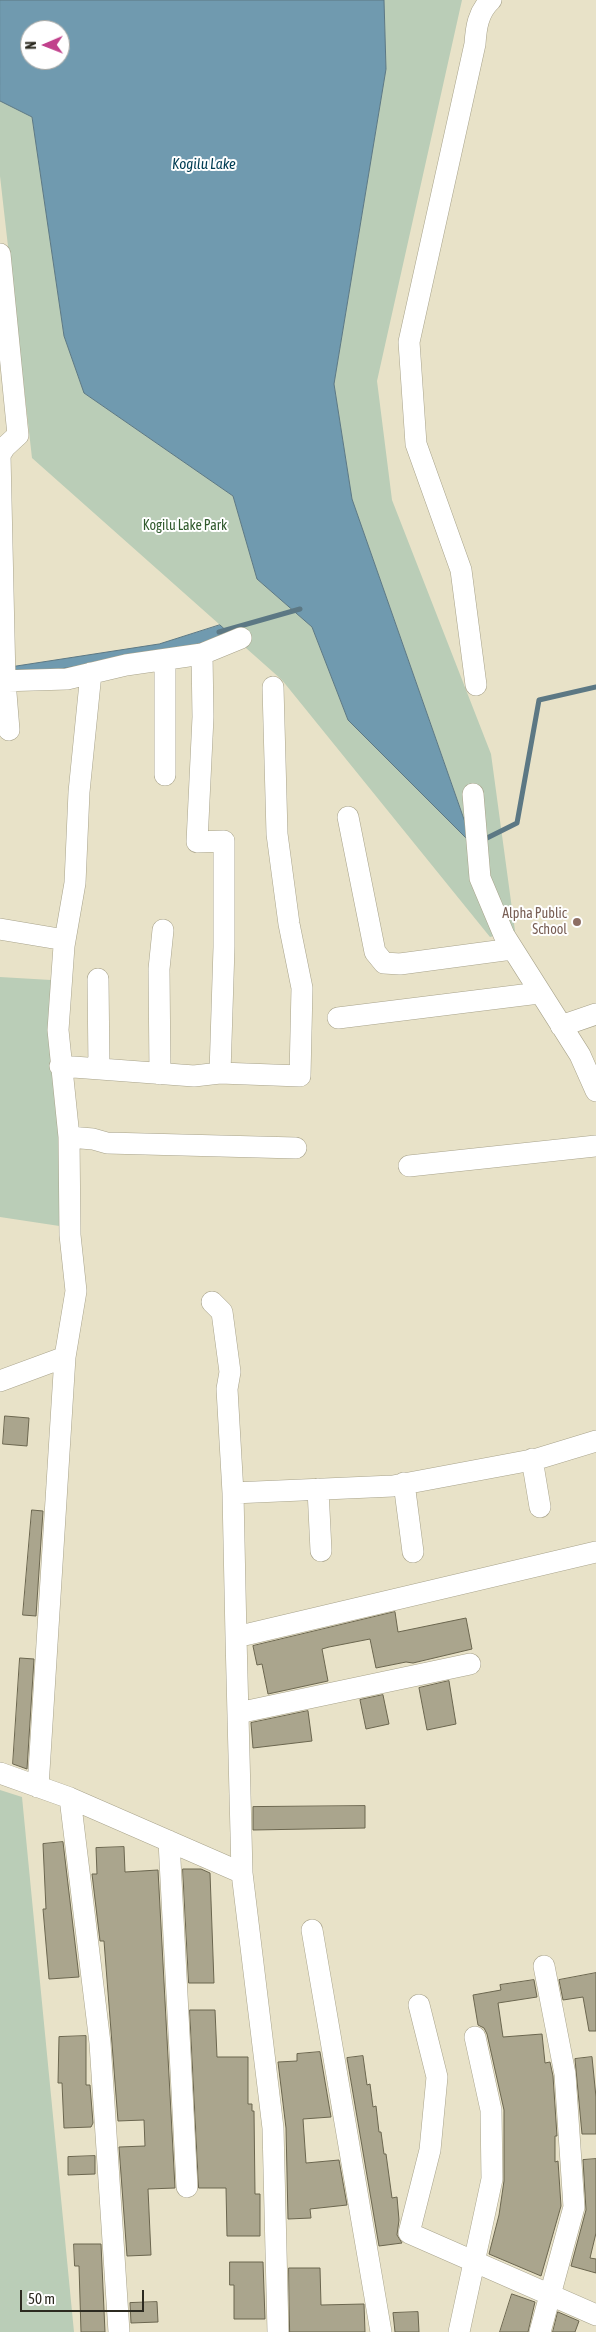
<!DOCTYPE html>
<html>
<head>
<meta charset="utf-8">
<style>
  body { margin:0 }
  #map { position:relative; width:596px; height:2332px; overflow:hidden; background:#e8e2c8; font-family:"Asap Condensed",sans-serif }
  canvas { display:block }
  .north { position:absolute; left:20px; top:20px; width:50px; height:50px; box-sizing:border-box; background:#fff; border:1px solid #abaaa6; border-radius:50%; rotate:269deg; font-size:14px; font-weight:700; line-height:20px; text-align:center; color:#2c2a20 }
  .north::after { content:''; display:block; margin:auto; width:18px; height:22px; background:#c1418c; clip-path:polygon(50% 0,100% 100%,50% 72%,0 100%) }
  .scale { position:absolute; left:20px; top:2290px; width:124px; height:22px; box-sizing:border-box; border:2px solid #2c2a20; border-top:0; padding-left:6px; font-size:15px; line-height:18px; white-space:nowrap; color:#2c2a20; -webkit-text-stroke:4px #fff; paint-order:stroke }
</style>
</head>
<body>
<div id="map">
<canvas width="596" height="2332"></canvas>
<div class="north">N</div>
<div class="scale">50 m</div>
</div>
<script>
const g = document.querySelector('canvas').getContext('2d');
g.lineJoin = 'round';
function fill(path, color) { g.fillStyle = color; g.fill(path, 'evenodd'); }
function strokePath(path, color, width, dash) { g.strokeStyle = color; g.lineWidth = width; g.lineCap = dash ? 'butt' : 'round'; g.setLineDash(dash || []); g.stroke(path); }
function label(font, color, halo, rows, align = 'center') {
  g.font = font + ' "Asap Condensed",sans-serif'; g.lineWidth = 4; g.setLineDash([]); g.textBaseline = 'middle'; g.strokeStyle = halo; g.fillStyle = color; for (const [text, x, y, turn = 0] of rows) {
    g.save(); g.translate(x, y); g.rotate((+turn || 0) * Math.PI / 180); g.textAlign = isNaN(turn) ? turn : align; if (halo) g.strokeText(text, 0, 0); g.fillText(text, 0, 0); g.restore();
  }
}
fill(new Path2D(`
  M384 0H462L377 381 392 500 491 754 515 931 490 937 282 680 32 458 0 176V101L32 117 64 336 84 393 233 496 257 579 312 627 348 720 473 844 352 499 334 384 386 69Z
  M0 977 51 980 66 1227 0 1217Z
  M0 1790 22 1797 74 2332H0Z`), '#bacdb7');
const water = new Path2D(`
  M0 0H384L386 69 334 384 352 499 473 845 348 720 312 627 257 579 233 496 84 393 64 336 32 117 0 101ZM30 30H60V60H30Z
  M220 625 230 634 182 649 11 677 10 667 159 644Z`);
fill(water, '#709aaf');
strokePath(water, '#5c7884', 1);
strokePath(new Path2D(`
  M219 632 300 609
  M483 840 517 823 539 700 596 687`), '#5c7884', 5);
const building = new Path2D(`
  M5 1416 29 1418 27 1446 3 1444Z
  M32 1510 43 1511 36 1616 23 1615Z
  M395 1612 398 1632 466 1618 472 1649 413 1663 406 1662 376 1668 370 1639 329 1647 322 1649 328 1681 268 1694 262 1664 257 1665 253 1646Z
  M20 1658 34 1659 27 1769 13 1764Z
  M449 1681 456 1724 427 1730 419 1688Z
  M383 1695 389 1724 366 1729 360 1700Z
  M308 1711 312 1741 253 1748 251 1723Z
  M365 1806V1828L253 1830V1807Z
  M63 1842 79 1977 49 1979 43 1909H46L43 1844Z
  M124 1847 125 1872 158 1870 175 2188 148 2189 151 2255 127 2256 119 2147 145 2146 144 2120 118 2121 104 1941H100L92 1874H97L96 1848Z
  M183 1869H201L210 1873 214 1983H189Z
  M596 1973V2031H589L583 1997 563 2000 559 1980Z
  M534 1980 537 1997 498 2003 503 2037 542 2034 545 2063 550 2062 553 2076 557 2136H555V2162L558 2161 561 2206 541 2276 489 2254 499 2215 504 2181V2110L487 2034 484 2028 478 2025 473 1995 501 1990 500 1985Z
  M190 2010H215L217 2057H248V2104H252V2111H254L255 2194H260V2236H227L226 2188H199Z
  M86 2036V2085H90L93 2123 91 2127 64 2128 62 2083H58L59 2037Z
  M320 2052 331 2117 303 2119 306 2163 339 2160 347 2205 310 2209 311 2218 288 2219 286 2128 278 2062 297 2061V2054Z
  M363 2056 367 2085 370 2084 373 2107 376 2106 379 2132H381L384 2154H386L392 2198 397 2197 399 2220 397 2235 402 2243 379 2246 347 2058Z
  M592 2057 596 2097V2134H582L575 2059Z
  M95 2156V2174L68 2175V2157Z
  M596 2159V2233L590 2258 596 2259V2273L571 2266 586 2210 583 2160Z
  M74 2244H101L105 2332H81L79 2266H75Z
  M230 2262H263L265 2319H234V2285H230Z
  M289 2268H320L321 2305 364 2304 365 2332H290Z
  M512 2294 535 2302 528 2332H500Z
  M157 2302 158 2322 131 2323 130 2303Z
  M418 2312 419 2332H395L393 2313Z
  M558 2312 579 2321 575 2332H553Z`);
fill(building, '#aaa58d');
strokePath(building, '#6b664f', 1);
const minor = new Path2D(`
  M0 254 18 435 5 447 0 455 5 681 9 730
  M202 654 203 717 197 842 224 841V947L220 1073
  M0 681 67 679 126 665 202 654 241 638
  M476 685 461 570 416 444 409 342 475 44C476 28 478 12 491 0
  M165 775V660
  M473 794 480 878 504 935 580 1055 596 1091
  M348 817 375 952 384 963 400 964 512 949
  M0 929 65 940
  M98 979 99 1068
  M338 1018 539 993
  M561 1026 596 1014
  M60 1066 194 1076 220 1073 300 1076 302 988 289 924 277 834 273 687
  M160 1074 159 969 163 930
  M69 1137 93 1139 107 1143 296 1148
  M409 1166 596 1146
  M212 1302 222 1312 230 1372 227 1389 233 1493 236 1637
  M0 1381 65 1357
  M532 1459 540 1507
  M404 1483 413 1552
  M318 1489 321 1551
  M233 1493 393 1486 537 1459 596 1441
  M238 1713 470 1664
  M0 1773 70 1798 242 1873 236 1637 596 1552
  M38 1787 65 1357 76 1291 70 1235 69 1137 58 1030 64 946 75 883 79 792 91 673
  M70 1798 100 2043 119 2332
  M169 1841 187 2187
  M242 1873 273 2128 278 2332
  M312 1930 381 2332
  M419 2005 437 2077 430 2150 409 2233 596 2315
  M459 2332 492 2179 491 2110 475 2037
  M540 2332 574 2207 565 2074 544 1966`);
strokePath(minor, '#a8a38b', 22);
strokePath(minor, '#fff', 21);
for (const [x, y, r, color] of [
  [577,922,5,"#8d6e63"]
]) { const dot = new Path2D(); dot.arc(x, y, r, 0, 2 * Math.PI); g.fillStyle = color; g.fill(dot); strokePath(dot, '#fff', 2); }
label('14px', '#315a2d', '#fff', [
  ["Kogilu Lake Park",185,526]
]);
label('14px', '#785e54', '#fff', [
  ["Alpha Public",567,914],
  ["School",567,930]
], 'right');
label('italic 15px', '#003d53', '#fff', [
  ["Kogilu Lake",204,164]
]);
</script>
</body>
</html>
